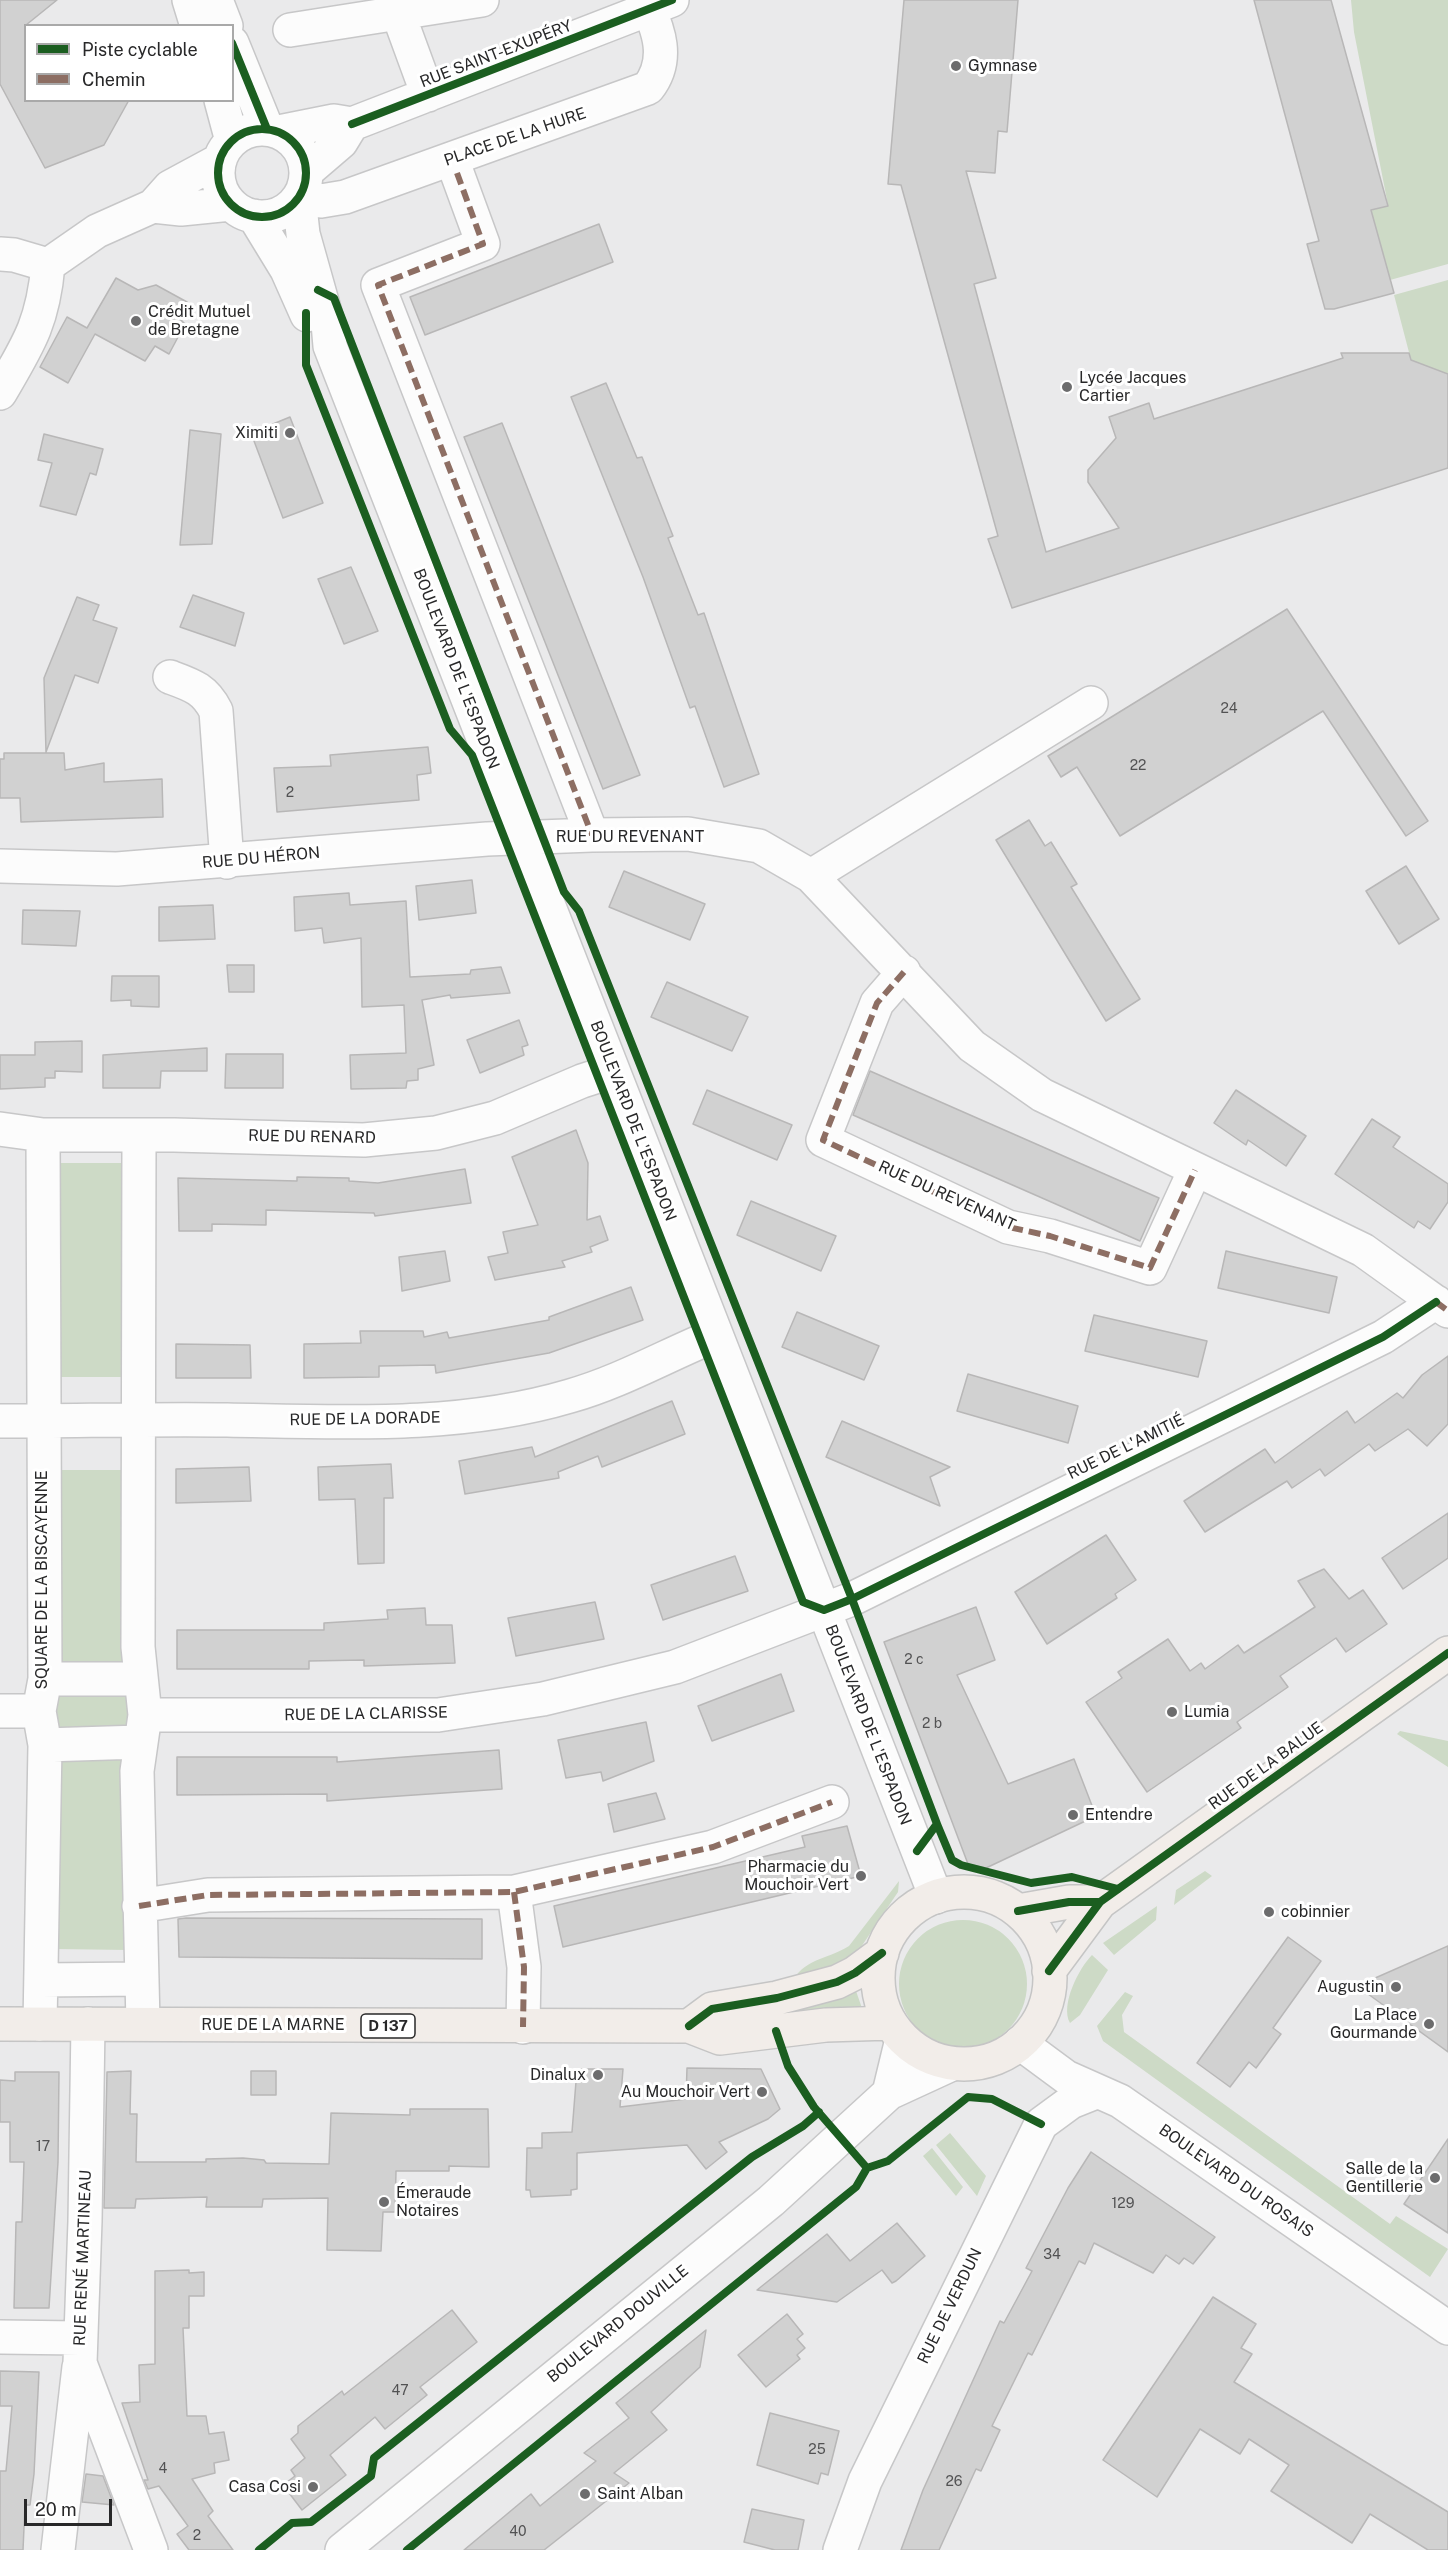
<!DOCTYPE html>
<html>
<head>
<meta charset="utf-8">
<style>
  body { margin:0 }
  #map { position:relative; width:1448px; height:2550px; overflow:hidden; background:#eaeaeb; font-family:"Public Sans",sans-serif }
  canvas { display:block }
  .legend { position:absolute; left:24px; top:24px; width:210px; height:78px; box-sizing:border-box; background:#fff; border:2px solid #a9a9a9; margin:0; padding:8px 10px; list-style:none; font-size:18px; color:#282829 }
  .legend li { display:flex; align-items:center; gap:12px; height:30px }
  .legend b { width:30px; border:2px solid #a9a9a9 }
  .scale { position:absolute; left:24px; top:2499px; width:88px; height:27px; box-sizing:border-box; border:3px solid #282829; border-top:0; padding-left:8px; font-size:18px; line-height:21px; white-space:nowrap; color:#282829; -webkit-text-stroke:4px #fff; paint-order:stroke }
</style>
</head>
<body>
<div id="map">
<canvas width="1448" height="2550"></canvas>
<ul class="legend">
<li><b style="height:8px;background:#1b5e20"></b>Piste cyclable</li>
<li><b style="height:8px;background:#8d6e63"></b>Chemin</li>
</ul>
<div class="scale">20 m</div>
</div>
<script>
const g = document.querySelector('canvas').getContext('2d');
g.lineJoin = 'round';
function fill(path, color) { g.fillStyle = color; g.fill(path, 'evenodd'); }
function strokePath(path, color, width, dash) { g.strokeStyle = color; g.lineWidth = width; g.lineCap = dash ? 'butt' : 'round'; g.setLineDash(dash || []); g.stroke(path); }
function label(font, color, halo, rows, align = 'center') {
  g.font = font + ' "Public Sans",sans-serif'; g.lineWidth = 6; g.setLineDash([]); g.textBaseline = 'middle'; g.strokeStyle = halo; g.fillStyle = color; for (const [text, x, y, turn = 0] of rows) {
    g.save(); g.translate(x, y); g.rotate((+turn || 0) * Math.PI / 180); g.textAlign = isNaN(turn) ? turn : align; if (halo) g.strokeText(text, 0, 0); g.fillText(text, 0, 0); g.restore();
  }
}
fill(new Path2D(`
  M1351 0H1448V264L1390 280 1370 211 1388 205 1354 32Z
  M1448 280V374L1411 360 1394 295Z
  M56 1163H131L132 1377H57Z
  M53 1470H131L129 1668 52 1667Z
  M129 1690 131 1732 51 1728 52 1691Z
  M1400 1731 1448 1741V1767L1397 1734Z
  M56 1758 127 1759 128 1950 55 1949Z
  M1205 1871 1212 1876 1174 1905 1176 1890Z
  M899 1881 898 1892 853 1959 789 1986C806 1956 823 1962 849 1946Z
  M1157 1906 1156 1920 1114 1955 1103 1943Z
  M899 1984a64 64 0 1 1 128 0a64 64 0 1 1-128 0Z
  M1092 1955 1108 1970 1080 2015 1070 2023C1060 2005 1079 1968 1092 1955Z
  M856 1991 863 2011 789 2017 787 2011 832 2001Z
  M1125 1992 1133 1996 1122 2015 1124 2032 1390 2224 1396 2216 1448 2249 1430 2277 1103 2041 1097 2026Z
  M950 2133 986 2176 977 2196 936 2145Z
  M932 2148 963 2187 956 2196 923 2156Z`), '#cddac6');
const building = new Path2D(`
  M0 0H57L26 25V100H129L104 145 45 168 0 84Z
  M904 0H1018L1007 132 998 131 995 173 966 171 996 278 974 284 1046 552 1119 528 1088 482V470L1116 438 1109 417 1149 403 1154 419 1343 358 1341 353H1409L1411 360 1448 374V468L1012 608 988 539 998 536 901 185 888 184Z
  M1254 0H1331L1388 206 1371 210 1394 293 1334 309H1325L1307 244 1319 241Z
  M599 224 613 262 425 335 410 297Z
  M116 278 138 290 156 285 187 302 179 318 185 324 169 354 155 346 145 361 95 334 68 383 40 367 67 317 87 328Z
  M606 383 637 458 642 457 673 536 668 538 698 615 704 613 759 774 724 787 695 706 690 708 643 577 571 397Z
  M290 417 323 503 283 518 251 433Z
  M502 423 640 775 603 789 464 437Z
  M190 430 221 434 212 544 180 545Z
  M44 434 103 449 96 475 90 473 76 515 40 506 52 463 38 460Z
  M351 567 378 631 344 644 318 579Z
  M193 595 244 613 235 646 180 627Z
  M77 597 99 605 93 620 117 628 98 683 75 675 46 752 44 678Z
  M1287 609 1428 821 1406 836 1323 711 1120 836 1077 767 1061 777 1048 756Z
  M428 747 431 773 417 775 419 800 277 812 274 768 331 766 330 755Z
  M4 753H64L65 770 104 763V782L162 779 163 817 21 822 20 798H0V759H4Z
  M1029 820 1045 846 1051 842 1077 884 1071 887 1140 999 1106 1021 996 840Z
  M1406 866 1439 919 1399 944 1366 891Z
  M624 871 705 904 690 940 609 907Z
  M472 880 476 913 419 920 416 886Z
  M349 893 350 905 406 901 410 977 470 974 471 970 501 967 510 993 451 998 450 995 422 1000 434 1065 418 1069V1080L407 1081 406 1088 351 1089 350 1055 406 1053 404 1005 362 1007 361 938 324 943 322 928 295 931 294 897Z
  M213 905 215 939 159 941V907Z
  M23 910 80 911 76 946 22 944Z
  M227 965H254V992H229Z
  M112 976H159V1007L131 1006V1000L111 1001Z
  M667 982 748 1017 732 1051 651 1017Z
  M519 1020 528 1045 522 1047 524 1055 480 1073 467 1040Z
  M82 1041V1072L55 1071V1078H45V1087L0 1089V1055H35V1042Z
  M207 1048V1071H161L160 1088H103V1055Z
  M226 1054H283V1088H225Z
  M870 1071 1159 1198 1140 1241 853 1115Z
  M707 1090 792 1125 777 1160 693 1124Z
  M1236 1090 1306 1136 1286 1166 1248 1140 1246 1145 1214 1123Z
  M1372 1119 1400 1137 1393 1147 1448 1184V1202L1430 1229 1418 1221 1414 1228 1335 1174Z
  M576 1130 588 1163 587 1220 600 1216 608 1240 590 1247 592 1252 562 1261 565 1267 495 1280 488 1257 508 1253 503 1232 538 1225 512 1157Z
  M465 1169 471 1203 375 1216 374 1213 266 1210V1225L212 1224V1231H179L178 1178 297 1181V1177L349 1178V1181L378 1183Z
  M751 1201 836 1236 821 1271 737 1235Z
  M445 1251 450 1281 402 1291 399 1257Z
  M1226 1251 1337 1277 1329 1313 1218 1288Z
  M631 1287 643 1320 549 1353 436 1373 435 1365 379 1366V1377L304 1378V1344L361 1343 360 1331H423L424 1337 447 1332 449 1338 549 1320V1317Z
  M797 1312 879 1346 864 1380 782 1347Z
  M1094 1315 1207 1341 1198 1377 1085 1351Z
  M176 1344 250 1345 251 1378H176Z
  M1448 1356V1424L1427 1446 1408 1429 1375 1451 1369 1444 1325 1476 1320 1469 1292 1488 1287 1481 1205 1532 1184 1501 1265 1449 1275 1463 1347 1411 1355 1423 1397 1393 1403 1398 1422 1375Z
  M968 1374 1078 1406 1068 1443 957 1411Z
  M672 1401 685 1434 602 1467 598 1456 558 1472 559 1478 465 1494 459 1461 532 1447 535 1457Z
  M842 1421 950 1467 930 1477 940 1506 826 1457Z
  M391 1464 393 1498H384V1563L358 1564 355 1499 319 1500 318 1467Z
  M249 1467 251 1501 176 1503V1469Z
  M1448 1513V1558L1403 1589 1382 1558Z
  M1106 1535 1136 1580 1115 1594 1117 1598 1047 1644 1015 1592Z
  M735 1556 748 1591 663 1620 651 1585Z
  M1324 1569 1349 1599 1363 1590 1387 1624 1346 1652 1336 1638 1280 1676 1288 1687 1237 1722 1241 1728 1147 1792 1086 1702 1122 1678 1118 1672 1168 1639 1190 1671 1201 1663 1205 1669 1238 1645 1244 1653 1315 1607 1298 1581Z
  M595 1602 604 1639 516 1656 508 1618Z
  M976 1607 995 1660 957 1675 1008 1784 1074 1759 1096 1816 986 1868 968 1864 884 1642Z
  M425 1608 426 1625H452L455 1663 364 1666V1660L309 1661V1669H177V1630H324V1623L388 1619 387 1610Z
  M781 1674 794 1711 712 1741 698 1706Z
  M646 1722 654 1761 603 1781 601 1772 566 1778 558 1740Z
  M499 1750 502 1789 327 1801V1794L177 1795V1757H337V1762Z
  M656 1793 665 1819 614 1832 608 1804Z
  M847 1826 861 1876 563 1947 554 1906 805 1847 802 1836Z
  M186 1918 482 1919V1959L179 1957 178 1919Z
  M1288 1937 1321 1961 1273 2028 1281 2034 1256 2068 1249 2062 1230 2087 1197 2063Z
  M1448 1946V2052L1357 1986Z
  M687 2068 761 2069 780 2109 768 2119 719 2142 727 2152 706 2169 687 2145 577 2153V2189L571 2190V2195L531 2197 530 2190H526L527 2148H542V2133L572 2132 577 2069H623L620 2107 686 2099Z
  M131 2071 130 2114H137L136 2162H206V2159L243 2158 264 2160 266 2163 329 2164 331 2113 410 2115V2109H488L489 2167 449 2166V2171H396L395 2212H383L381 2251 327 2250 328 2198 263 2199 262 2207H206L207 2197 136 2199 135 2208H104L107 2072Z
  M251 2071H276V2095H251Z
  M15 2072H59L58 2162 49 2308H14L16 2222H22L24 2162H10V2122H0V2080L15 2081Z
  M1448 2139V2233L1404 2204Z
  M1091 2152 1215 2237 1193 2264 1184 2258 1179 2264 1166 2255 1153 2273 1094 2243 1085 2264 1079 2261 1032 2355 1028 2353 992 2426 1000 2430 981 2471 976 2469 939 2550H901L923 2490 1000 2321 1004 2323 1032 2271 1026 2268 1068 2188Z
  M897 2223 925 2256 896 2281 892 2283 882 2270 837 2302 757 2290 827 2234 850 2261Z
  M189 2270V2273L204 2272V2296H189V2328H183L187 2416H206L209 2434 224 2432 229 2460 214 2463 215 2473 192 2479 213 2511 208 2516 233 2550H189L177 2534 188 2526 159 2486 148 2489 144 2480H148L122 2403 140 2402 139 2365 155 2364V2271Z
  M1213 2297 1256 2324 1241 2348 1252 2354 1234 2382 1448 2512V2550H1428L1370 2514 1352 2543 1271 2491 1289 2465 1249 2439 1240 2454 1200 2429 1157 2497 1103 2460Z
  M452 2310 477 2342 420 2387 427 2395 385 2429 375 2417 330 2455 346 2475 302 2510 283 2485 295 2476 291 2470 305 2458 291 2439 298 2433V2426L342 2391 344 2395Z
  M787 2314 803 2334 797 2339 805 2348 797 2355 800 2359 766 2387 738 2355Z
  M706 2330 700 2367 651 2412 667 2430 614 2473 629 2483 544 2550H464L531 2494 540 2506 596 2461 584 2453 629 2418 616 2403Z
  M0 2371 39 2372 34 2474 30 2505H25L23 2550H0V2471H6L12 2406H0Z
  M770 2413 839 2431 828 2475 821 2473 818 2484 757 2465Z
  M86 2474 103 2476 114 2505 82 2502Z
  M752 2509 804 2520 798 2550H775L744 2542Z`);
fill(building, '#d1d1d1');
strokePath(building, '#b8b7b7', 1.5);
const minor = new Path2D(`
  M189 0 197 26
  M216 0 226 26
  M398 13 428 95
  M290 30 482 0
  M232 43 267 129
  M221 100 232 141
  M218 173a44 44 0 1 1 88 0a44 44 0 1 1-88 0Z
  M279 132 334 121 352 124 672 0
  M306 172 341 142 352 124
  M457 173 483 244 378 285 592 835
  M301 194 321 201 345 197 648 88C670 60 659 30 645 0
  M299 197 303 234 328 323 330 346 936 1897
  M153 206 181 209 231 204
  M254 216 287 270 307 315
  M0 254 14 255 48 265
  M48 265 97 231 153 206 170 187 220 160
  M0 393C28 345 43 323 48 265
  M170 677C192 685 205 689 216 711L227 862
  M0 866 117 869 487 839 592 835 688 834 759 846 811 876 972 1046 1042 1095 1363 1250 1448 1311
  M811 876 1091 703
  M904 972 877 1003 823 1140 1008 1227 1050 1236 1150 1268 1195 1170
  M0 1129 43 1135H174L364 1140 436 1133 495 1118 582 1081 613 1071
  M139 1135 138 1647 145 1715 137 1771 143 2023
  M0 1421C76 1421 151 1419 227 1420 340 1422 459 1429 570 1396 620 1382 667 1355 716 1335
  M45 1679H141
  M0 1711H39
  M145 1715H438L543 1699 675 1667 852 1599 1383 1337 1436 1302
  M45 1745 140 1742
  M514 1892 524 1967 523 2027
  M139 1906 208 1895 514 1892 713 1847 832 1802
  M41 1980 142 1979
  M40 2024 45 1745 39 1711 45 1679 43 1135
  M88 2024 85 2221 80 2363 151 2550
  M1020 2043 1066 2077 1120 2101 1448 2328
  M889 2093 902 2039
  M0 2337 80 2338
  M58 2550 79 2367
  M342 2550 771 2201 889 2093 952 2064
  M840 2550 865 2481 1041 2124 1071 2102 1096 2092`);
const major = new Path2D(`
  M878 1978a86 86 0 1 1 172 0a86 86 0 1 1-172 0Z
  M1018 1911 1069 1902H1100
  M1049 1971 1100 1902 1448 1653
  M0 2024 689 2026 720 2038 826 2025 890 2023
  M689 2026 712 2009 777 1998 837 1982 855 1973 882 1953`);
strokePath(minor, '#c7c7c8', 36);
strokePath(major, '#c5c5c5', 36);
strokePath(minor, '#fcfcfc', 33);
strokePath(major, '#f2ede9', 33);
strokePath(new Path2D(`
  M457 173 483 244 378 285 592 835
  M904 972 877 1003 823 1140 1008 1227 1050 1236 1150 1268 1195 1170
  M1436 1302 1448 1311
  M514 1892 524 1967 523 2027
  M139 1906 208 1895 514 1892 713 1847 832 1802`), '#8d6e63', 6, [12, 6]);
strokePath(new Path2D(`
  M232 43 267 129
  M352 124 672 0
  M218 173a44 44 0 1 1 88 0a44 44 0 1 1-88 0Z
  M318 290 334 298 564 892 579 911 852 1599 937 1824 917 1851
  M306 313V365L450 729 472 755 803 1602 824 1610 852 1599 1383 1337 1436 1302
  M937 1824 952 1860 961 1865 1031 1883 1072 1877 1118 1889
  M1018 1911 1069 1902H1100
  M1049 1971 1100 1902 1448 1653
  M689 2026 712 2009 777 1998 837 1982 855 1973 882 1953
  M776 2031 788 2066 814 2107 867 2168 888 2161 968 2097 992 2099 1041 2124
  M259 2550 292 2523 311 2522 371 2476 374 2458 752 2157 803 2126 819 2112
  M407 2550 856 2187 867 2168`), '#1b5e20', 8);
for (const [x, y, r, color] of [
  [956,66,6,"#6c6c6d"],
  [136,321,6,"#6c6c6d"],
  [1067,387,6,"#6c6c6d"],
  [290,433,6,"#6c6c6d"],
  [1172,1712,6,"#6c6c6d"],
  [1073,1815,6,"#6c6c6d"],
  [861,1876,6,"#6c6c6d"],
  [1269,1912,6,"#6c6c6d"],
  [1396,1987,6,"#6c6c6d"],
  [1429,2024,6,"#6c6c6d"],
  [598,2075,6,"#6c6c6d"],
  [762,2092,6,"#6c6c6d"],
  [1435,2178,6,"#6c6c6d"],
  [384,2202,6,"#6c6c6d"],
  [313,2487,6,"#6c6c6d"],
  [585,2494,6,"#6c6c6d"]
]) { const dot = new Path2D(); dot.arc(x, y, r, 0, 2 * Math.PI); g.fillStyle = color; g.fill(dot); strokePath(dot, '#fff', 2); }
label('14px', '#525253', null, [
  ["24",1229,709],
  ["22",1138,766],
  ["2",290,793],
  ["2 c",914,1660],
  ["2 b",932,1724],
  ["17",43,2147],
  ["129",1123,2204],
  ["34",1052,2255],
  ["47",400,2391],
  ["25",817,2450],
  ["4",163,2469],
  ["26",954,2482],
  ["40",518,2532],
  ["2",197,2536]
]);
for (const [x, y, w] of [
  [388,2026,54]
]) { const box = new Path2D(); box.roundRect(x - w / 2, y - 12, w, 24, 4.5); g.fillStyle = '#fff'; g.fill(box); strokePath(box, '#282829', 1.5); }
label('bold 15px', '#282829', null, [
  ["D 137",388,2026]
]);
label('16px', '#282829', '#fff', [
  ["RUE SAINT-EXUPÉRY",496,54,-21],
  ["PLACE DE LA HURE",515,137,-19],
  ["BOULEVARD DE L'ESPADON",456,669,69],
  ["RUE DU REVENANT",630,837],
  ["RUE DU HÉRON",261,858,-5],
  ["BOULEVARD DE L'ESPADON",633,1121,69],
  ["RUE DU RENARD",312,1137,1],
  ["RUE DU REVENANT",947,1196,24],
  ["RUE DE LA DORADE",365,1419,-1],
  ["RUE DE L'AMITIÉ",1126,1447,-26],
  ["SQUARE DE LA BISCAYENNE",42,1580,-90],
  ["RUE DE LA CLARISSE",366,1714,-1],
  ["BOULEVARD DE L'ESPADON",868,1725,69],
  ["RUE DE LA BALUE",1266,1766,-36],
  ["RUE DE LA MARNE",273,2025],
  ["BOULEVARD DU ROSAIS",1236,2181,35],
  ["RUE RENÉ MARTINEAU",83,2258,-88],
  ["RUE DE VERDUN",950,2306,-64],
  ["BOULEVARD DOUVILLE",618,2324,-39]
]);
label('16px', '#282829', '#fff', [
  ["Gymnase",968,66],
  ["Crédit Mutuel",148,312],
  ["de Bretagne",148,330],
  ["Lycée Jacques",1079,378],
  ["Cartier",1079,396],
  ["Ximiti",278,433,"right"],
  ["Lumia",1184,1712],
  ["Entendre",1085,1815],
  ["Pharmacie du",849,1867,"right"],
  ["Mouchoir Vert",849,1885,"right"],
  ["cobinnier",1281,1912],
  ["Augustin",1384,1987,"right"],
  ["La Place",1417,2015,"right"],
  ["Gourmande",1417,2033,"right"],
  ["Dinalux",586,2075,"right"],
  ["Au Mouchoir Vert",750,2092,"right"],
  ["Salle de la",1423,2169,"right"],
  ["Gentillerie",1423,2187,"right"],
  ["Émeraude",396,2193],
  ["Notaires",396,2211],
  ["Casa Cosi",301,2487,"right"],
  ["Saint Alban",597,2494]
], 'left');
</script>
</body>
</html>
